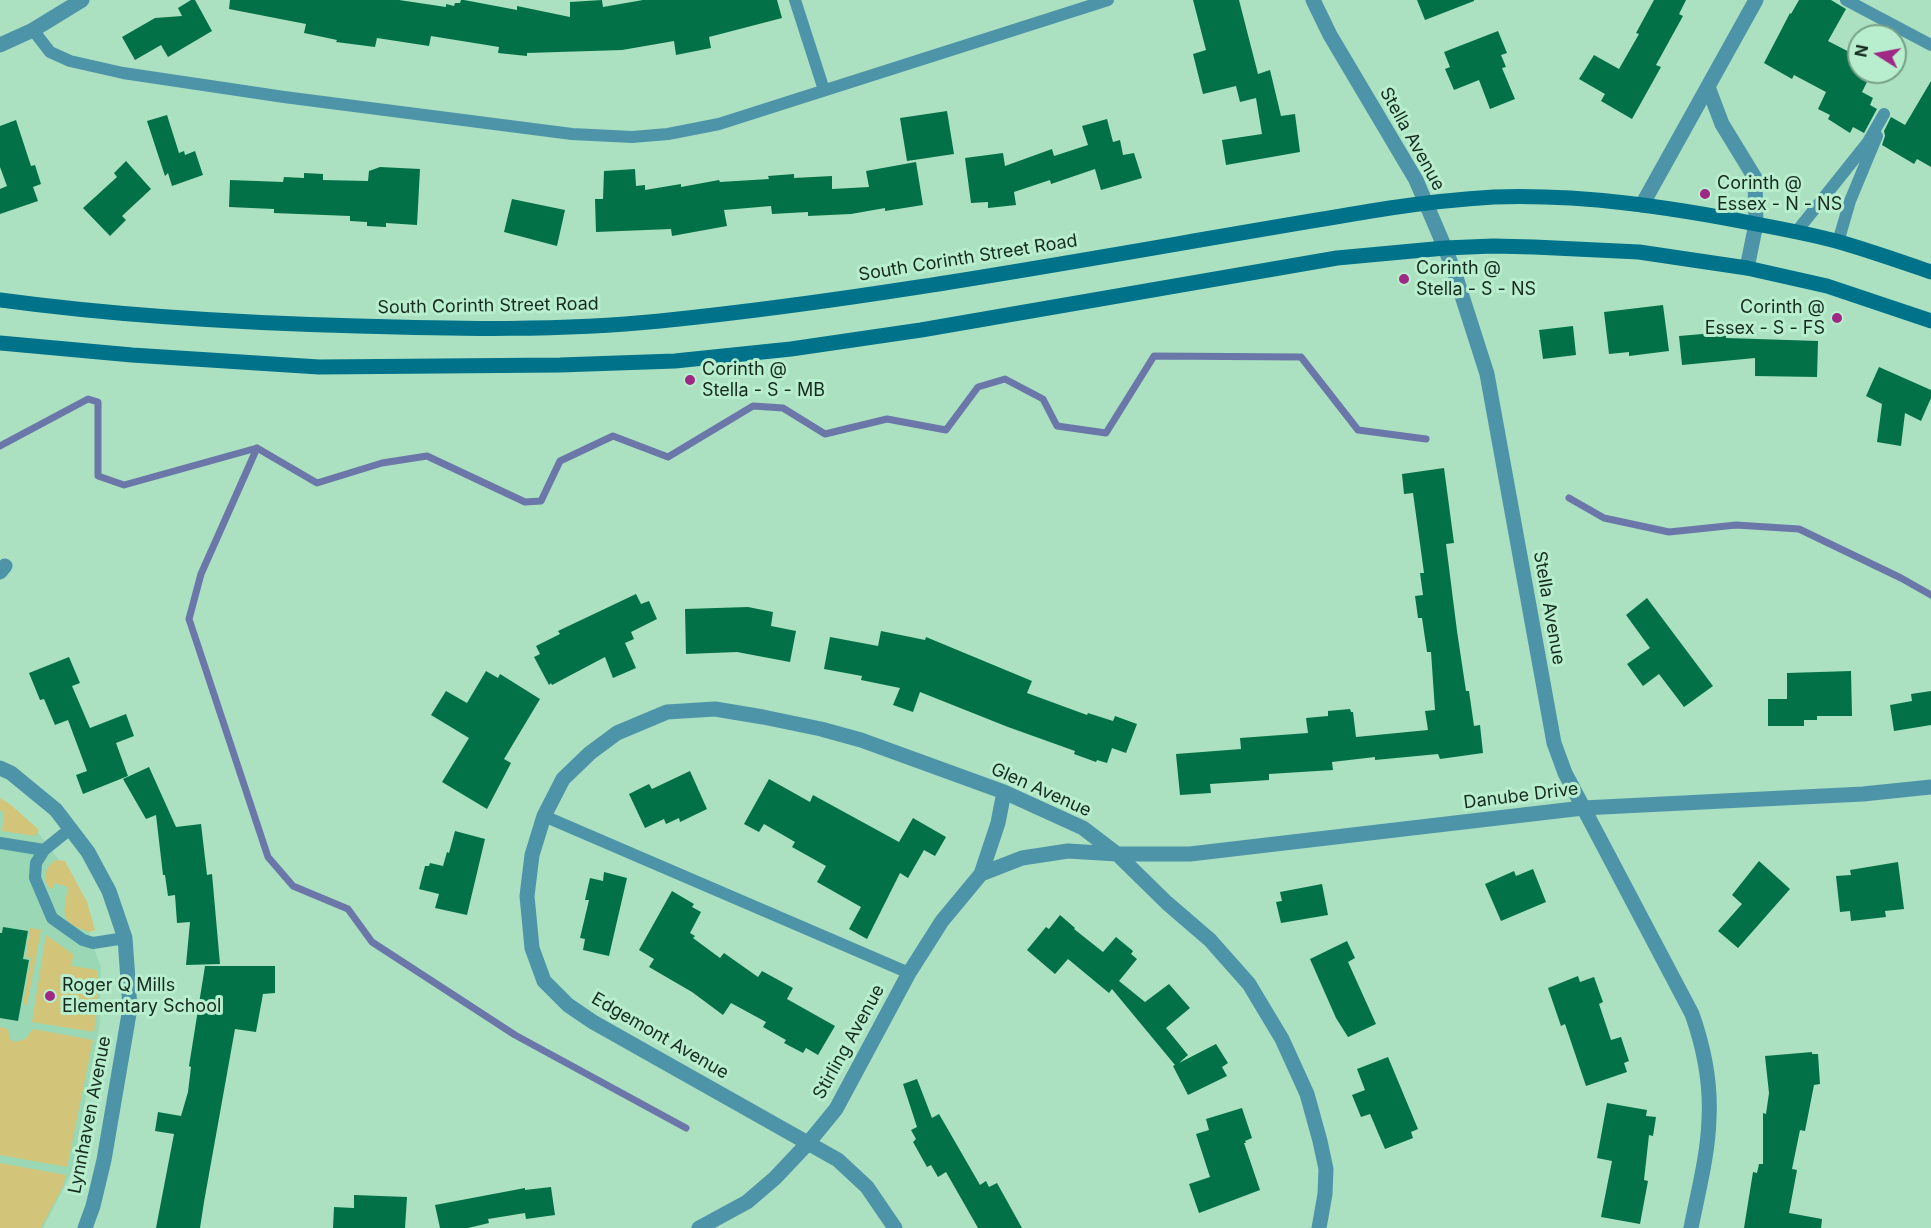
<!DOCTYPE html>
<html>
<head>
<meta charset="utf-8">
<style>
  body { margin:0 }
  #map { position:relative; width:1931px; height:1228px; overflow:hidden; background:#abe1c1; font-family:Inter,sans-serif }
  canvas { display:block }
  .north { position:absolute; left:1847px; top:24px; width:60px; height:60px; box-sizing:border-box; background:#b8eece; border:2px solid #77a088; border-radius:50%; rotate:281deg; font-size:16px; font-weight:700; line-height:24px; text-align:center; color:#162b1f }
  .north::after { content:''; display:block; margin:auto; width:21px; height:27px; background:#9e2883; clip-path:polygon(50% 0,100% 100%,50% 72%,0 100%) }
</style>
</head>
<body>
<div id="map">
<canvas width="1931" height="1228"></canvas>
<div class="north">N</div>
</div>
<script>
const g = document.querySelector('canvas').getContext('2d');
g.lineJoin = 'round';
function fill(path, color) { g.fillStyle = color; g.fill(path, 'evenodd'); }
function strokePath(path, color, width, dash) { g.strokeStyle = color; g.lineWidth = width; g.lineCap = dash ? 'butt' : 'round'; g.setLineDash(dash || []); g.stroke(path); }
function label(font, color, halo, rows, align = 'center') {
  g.font = font + ' Inter,sans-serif'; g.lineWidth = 6; g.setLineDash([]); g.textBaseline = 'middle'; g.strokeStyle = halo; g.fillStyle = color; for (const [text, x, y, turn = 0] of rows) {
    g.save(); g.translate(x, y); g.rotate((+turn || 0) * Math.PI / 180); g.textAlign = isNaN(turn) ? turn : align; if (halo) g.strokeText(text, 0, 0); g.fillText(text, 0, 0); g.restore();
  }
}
fill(new Path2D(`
  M0 798 33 826 62 864 84 918 101 968 100 1024 72 1171 43 1228H0Z`), '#9ad7b4');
fill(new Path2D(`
  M0 798 11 805 39 830 35 836 2 831 4 812 0 811Z
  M56 860 65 861 87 902 95 930 90 932C59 923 63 914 68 887L55 883 52 889 49 888C42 877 45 867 56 860Z
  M30 928 41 930 27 1005 23 1004 31 958 26 957Z
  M46 935 73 954 72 966 97 970 98 1005 94 1032 32 1022Z
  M0 1027 8 1029 10 1039 15 1042 25 1039 33 1029 93 1040 67 1167 0 1155Z
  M0 1163 66 1175 63 1186 41 1228H0Z`), '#d2c478');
strokePath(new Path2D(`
  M0 446 88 399 98 402V476L124 485 257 448 317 483 382 463 427 456 525 502 541 501 560 461 613 436 668 457 753 406 783 408 825 434 887 419 946 430 978 387 1005 379 1043 399 1057 426 1106 433 1154 356 1301 357 1358 430 1426 439
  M257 448 201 574 189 619 268 857 293 886 348 909 372 942 515 1035 686 1128
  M1569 498 1604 518 1669 532 1736 525 1799 529 1901 578 1931 595`), '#6b77a8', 7);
fill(new Path2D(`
  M191 0H195L212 31 168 57 161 45 135 60 122 37 155 18 182 16 178 8Z
  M230 0H399L446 7V4L454 6 455 3H460L461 0H464L517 10V6L570 17V2L602 0 603 7 643 0H777L782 18 709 37 711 48 676 55 674 41 622 50 527 53V56L498 53 499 47 431 36 429 46 377 38 375 47 336 42 337 40 304 33 306 24 229 9Z
  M1193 0H1239L1258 74 1270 70 1281 116 1295 114 1300 152 1226 165 1222 140 1262 134 1256 98 1240 102 1236 86 1203 94 1193 54 1206 50Z
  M1417 0H1474V1L1425 20Z
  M1654 0H1686L1679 14 1683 16 1656 65 1661 67 1632 119 1601 101 1605 94 1579 79 1594 55 1619 69 1639 34 1636 33Z
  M1799 0H1831L1846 9 1828 41 1859 57V72H1865L1861 79 1867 82 1862 92 1873 98 1870 105 1877 109 1864 133 1853 127 1850 133 1828 119 1830 115 1818 109 1826 92 1794 75 1792 79 1764 63 1790 13 1791 14Z
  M1498 31 1507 53 1501 55 1506 67 1502 68 1515 99 1490 109 1479 80 1454 90 1445 69 1450 67 1444 52Z
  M1931 81V167L1917 159 1914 164 1882 145 1885 136 1884 131 1891 117 1905 125Z
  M947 111 954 154 907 161 900 118Z
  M167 115 179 153 184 151 185 155 195 151 203 175 172 186 168 173 165 176 147 121Z
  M1107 119 1113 142 1120 140 1123 155 1134 153 1142 178 1101 190 1095 169 1051 184 1050 180 1014 192 1016 205 988 208V202L971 203 965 158 1003 153 1005 166 1052 149 1054 156 1088 145 1082 126Z
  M16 120 31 166 35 165 41 184 33 187 38 201 0 214V189L7 186 0 167V126Z
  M126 161 151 189 122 216 126 220 110 236 83 208 117 177 114 173Z
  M916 162 923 205 885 211V208L851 214 808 216V212L772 214 771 206 724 210 727 226 672 236 671 229 596 232 595 199H603L604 171 635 169 636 186 645 185V190L681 184V187L719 180 720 182 769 179 768 176 794 174V178L832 176V189L869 187 866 171Z
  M380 167 420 169 417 225 386 223V227L367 226V222L350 221V216L274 213V209L229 207 230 180 283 182 284 177 304 178V173L323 174V180L368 181 369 171Z
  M512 199 565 210 557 246 504 232Z
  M1663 305 1669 351 1629 356V352L1609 354 1604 312Z
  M1573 326 1576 355 1543 359 1539 330Z
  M1726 332V338L1818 341 1817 377 1755 376V358L1682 365 1679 336Z
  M1879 367 1931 390V398L1921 421 1905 413 1901 446 1877 442 1882 404 1866 396Z
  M1444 468 1454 543 1446 544 1457 631 1466 691H1469L1474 726 1480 725 1483 753 1440 759 1438 754 1375 760V757L1332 762 1333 770 1269 774V780L1210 784 1211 793 1180 795 1176 754 1241 749 1240 738 1308 733 1306 718 1328 716V711L1350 709 1351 712H1353L1356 737 1428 730 1425 711 1435 710 1431 652H1427L1422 618H1418L1415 596 1423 595 1420 573H1424L1413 493 1404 494 1402 474Z
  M636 594 641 604 649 601 657 619 631 632 634 639 625 643 636 668 613 678 605 657 552 685 551 683 549 685 534 657 540 654 536 646 560 634 558 631Z
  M1647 598 1713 686 1684 707 1659 674 1643 686 1627 664 1650 648 1626 615Z
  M748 607 773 612 771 626 796 631 790 662 737 652 686 654 685 609Z
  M881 631 925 640 926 637 1032 681 1027 693 1087 715 1088 713 1113 721 1115 716 1137 724 1126 753 1112 748 1107 763 1097 760 1096 762 1074 754 1075 751 1008 727 920 692 913 712 893 705 900 688 861 680 862 676 824 669 830 637 878 646Z
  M69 657 80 683 72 686 90 728 126 714 134 736 116 743 128 776 83 794 76 775 87 771 68 720 55 725 44 699 40 700 29 673Z
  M486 671 498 678 500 674 540 699 504 759 511 763 487 809 442 782 469 738 431 715 446 691 467 703Z
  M1851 671 1852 716H1817V720H1804V726H1768V699H1787V673Z
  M1931 691V725L1894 731 1890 705 1912 701 1911 694Z
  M149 767 176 827 201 824 207 875 212 874 220 964 186 965 190 922 177 923 175 895 168 896 165 875H163L156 815 146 819 123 779Z
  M690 771 707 809 680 822 679 818 666 824 664 819 645 828 629 794 649 784 652 789Z
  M769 779 810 802 813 795 899 842 913 818 946 837 935 856 924 850 908 878 900 873 867 939 849 929 861 907 817 882 826 866 792 847 795 842 764 824 759 832 744 824Z
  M455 831 485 839 467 915 435 908 439 894 419 889 425 866H429L430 863 443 866 447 852 449 853Z
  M1759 861 1790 889 1738 948 1718 931 1742 904 1732 895Z
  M1898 862 1904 909 1885 911 1886 917 1851 921 1850 911 1840 912 1836 876 1851 875 1850 870Z
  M1533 869 1546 902 1501 921 1485 884 1514 871 1516 876Z
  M604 872 627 878 609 956 583 950 585 939 580 938 589 900H585L590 878 603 881Z
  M1322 884 1328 915 1281 923 1276 902 1282 901 1280 892Z
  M672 891 694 904 692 907 701 912 690 933 695 936 693 938 720 958 724 953 758 977 762 971 793 988 787 999 835 1026 818 1055 806 1048 803 1053 784 1043 786 1040 763 1027 766 1022 731 1003 723 1015 692 992 649 967 654 959 639 950Z
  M1060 915 1075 928 1074 929 1103 952 1116 937 1133 951 1131 954 1137 959 1119 981 1145 1002 1169 984 1190 1008 1166 1028 1188 1055 1179 1063 1216 1044 1228 1063 1222 1067 1227 1076 1188 1095 1173 1066 1175 1065 1112 989 1109 993 1068 959 1055 974 1027 950 1046 927 1049 929Z
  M3 927 28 931 23 959 29 960 18 1021 0 1018V933H2Z
  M1347 941 1355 958 1348 962 1376 1024 1348 1037 1336 1018 1310 959Z
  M205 966H275V993L263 994 256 1032 235 1029 204 1202 200 1228H156L174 1134 155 1131 158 1112 181 1116 188 1092 191 1067 189 1066Z
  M1578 976 1580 982 1594 977 1603 1002 1599 1004 1611 1040 1621 1037 1629 1061 1624 1063 1627 1072 1586 1086 1565 1024 1561 1026 1548 988Z
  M1812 1052V1054H1818L1820 1084 1814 1085 1805 1131 1800 1130 1792 1169 1797 1170 1789 1213 1822 1219 1821 1228H1744L1753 1172 1757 1173 1759 1164H1763V1113L1766 1114 1769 1093 1765 1056Z
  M1388 1057 1418 1129 1411 1132 1413 1138 1385 1149 1370 1114 1361 1117 1352 1095 1365 1090 1357 1069Z
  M917 1079 932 1118 939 1114 980 1185 986 1181 989 1187 997 1183 1022 1228H978L946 1172 938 1177 931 1165 927 1167 913 1142 916 1139 911 1130 917 1127 903 1084Z
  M1607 1103 1647 1110 1646 1116 1656 1117 1653 1136 1649 1135 1644 1180 1648 1181 1640 1224 1601 1217 1612 1161 1597 1158Z
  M1242 1108 1252 1138 1245 1141 1246 1143H1244L1260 1190 1199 1213 1189 1184 1210 1177 1196 1134 1209 1130 1206 1119Z
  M551 1187 555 1215 526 1219 525 1213 488 1219 489 1223 468 1228H440L435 1205 525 1188V1190Z
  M354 1195 407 1197 405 1228H333L334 1207 354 1208Z`), '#037147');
strokePath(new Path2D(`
  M795 0 824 90
  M1846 0 1931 45
  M33 30 50 52 70 61 123 73 284 97 572 134 632 137 668 134 719 124 1108 0
  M1797 231 1868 142 1884 114
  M1838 242 1850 201 1877 136
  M544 816 909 973
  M70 829 44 850 36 863 35 878 52 918 83 940 93 943 125 938
  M0 843 44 850`), '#4e94a9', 12);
strokePath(new Path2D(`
  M0 45 33 30 82 0
  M1708 87 1722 124 1755 178 1756 224 1747 268
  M1642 205 1756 0
  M0 572 5 566
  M0 768 11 773 56 810 88 852 109 891 125 938 130 1008 104 1160 93 1206 85 1228
  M981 874 1022 858 1068 851 1117 854H1190L1583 808 1863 794 1931 787
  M699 1228 747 1202 775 1178 809 1142 836 1109 909 973 942 921 981 874 998 823 1004 792
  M895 1228 867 1187 838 1160 593 1022 568 1005 544 981 532 948 527 896 532 855 544 816 563 779 590 753 617 733 667 712 715 709 763 717 821 729 861 740 1004 792 1083 828 1117 854 1167 903 1210 940 1249 984 1282 1039 1307 1094 1320 1141 1326 1169 1325 1194 1319 1228`), '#4e94a9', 15);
strokePath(new Path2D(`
  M1313 0 1330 35 1416 180 1445 248 1455 274 1487 374 1554 743 1565 773 1692 1014C1704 1048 1711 1083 1709 1119 1708 1155 1698 1192 1691 1228`), '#4e94a9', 15);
strokePath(new Path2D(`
  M0 300C118 316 238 323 358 326 458 329 560 331 660 321 905 296 1147 247 1390 208 1424 203 1459 199 1494 197 1582 194 1670 207 1756 224 1783 229 1809 234 1836 241 1868 250 1899 261 1931 272
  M0 343 132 355 319 367 560 365 675 361 791 349 921 330 1337 258 1445 248 1493 246 1534 247 1639 252 1747 268 1827 286 1931 321`), '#00728a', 15);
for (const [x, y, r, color] of [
  [1705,194,6,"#9e2883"],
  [1404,279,6,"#9e2883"],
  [1837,318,6,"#9e2883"],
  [690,380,6,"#9e2883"],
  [50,996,6,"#9e2883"]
]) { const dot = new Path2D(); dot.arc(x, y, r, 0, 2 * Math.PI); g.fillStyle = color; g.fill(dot); strokePath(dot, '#b8eece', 2); }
label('18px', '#162b1f', '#b8eece', [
  ["Stella Avenue",1412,139,61],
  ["South Corinth Street Road",968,258,-9],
  ["South Corinth Street Road",488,306,-1],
  ["Stella Avenue",1549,608,80],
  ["Glen Avenue",1041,790,24],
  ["Danube Drive",1521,796,-7],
  ["Edgemont Avenue",660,1036,30],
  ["Stirling Avenue",849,1042,-61],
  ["Lynnhaven Avenue",90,1115,-79]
]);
label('18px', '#162b1f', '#b8eece', [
  ["Corinth @",1717,184],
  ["Essex - N - NS",1717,205],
  ["Corinth @",1416,269],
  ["Stella - S - NS",1416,290],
  ["Corinth @",1825,308,"right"],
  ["Essex - S - FS",1825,329,"right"],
  ["Corinth @",702,370],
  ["Stella - S - MB",702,391],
  ["Roger Q Mills",62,986],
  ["Elementary School",62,1007]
], 'left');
</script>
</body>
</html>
